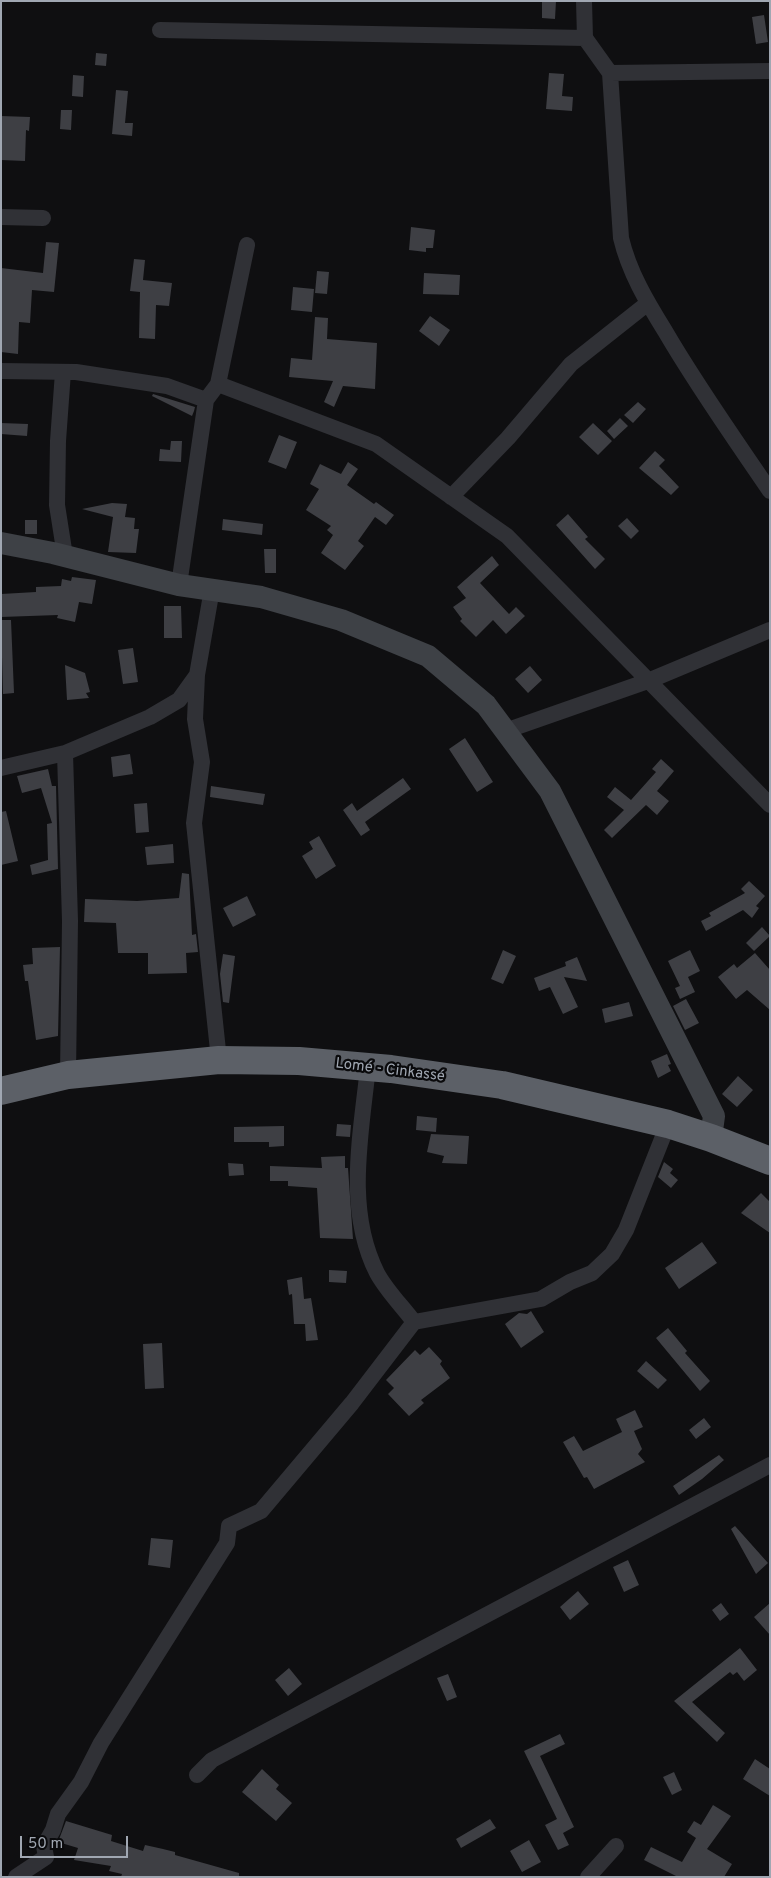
<!DOCTYPE html>
<html>
<head>
<meta charset="utf-8">
<style>
  body { margin:0 }
  #map { position:relative; width:771px; height:1878px; overflow:hidden; background:#0f0f11; font-family:Overpass,sans-serif }
  canvas { display:block }
  .frame { position:absolute; inset:0; border:2px solid #a0a7b2; pointer-events:none }
  .scale { position:absolute; left:20px; top:1836px; width:108px; height:22px; box-sizing:border-box; border:2px solid #a0a7b2; border-top:0; padding-left:6px; font-size:15px; line-height:18px; white-space:nowrap; color:#a0a7b2; -webkit-text-stroke:4px #0a0a0c; paint-order:stroke }
</style>
</head>
<body>
<div id="map">
<canvas width="771" height="1878"></canvas>
<div class="frame"></div>
<div class="scale">50 m</div>
</div>
<script>
const g = document.querySelector('canvas').getContext('2d');
g.lineJoin = 'round';
function fill(path, color) { g.fillStyle = color; g.fill(path, 'evenodd'); }
function strokePath(path, color, width, dash) { g.strokeStyle = color; g.lineWidth = width; g.lineCap = dash ? 'butt' : 'round'; g.setLineDash(dash || []); g.stroke(path); }
function label(font, color, halo, rows, align = 'center') {
  g.font = font + ' Overpass,sans-serif'; g.lineWidth = 4.5; g.setLineDash([]); g.textBaseline = 'middle'; g.strokeStyle = halo; g.fillStyle = color; for (const [text, x, y, turn = 0] of rows) {
    g.save(); g.translate(x, y); g.rotate((+turn || 0) * Math.PI / 180); g.textAlign = isNaN(turn) ? turn : align; if (halo) g.strokeText(text, 0, 0); g.fillText(text, 0, 0); g.restore();
  }
}
fill(new Path2D(`
  M542 1H556L555 19 542 18Z
  M764 15 768 42 756 44 752 17Z
  M96 53 107 54 106 66 95 65Z
  M549 73 564 74 562 96 573 97 572 111 546 109Z
  M73 75 84 76 83 97 72 96Z
  M116 90 128 91 125 123H133L132 136 112 134Z
  M61 110H72L71 130 60 129Z
  M1 116 30 117 29 131 26 130 25 161 1 160Z
  M411 227 435 230 433 248H426V252L409 250Z
  M46 242 59 243 54 292 32 290 30 323 19 322 18 354 1 352V268L43 273Z
  M134 259 145 260 143 280 172 283 169 306 156 305 155 339 139 338 140 292 130 291Z
  M317 271 329 272 327 294 315 293Z
  M424 273 460 275 459 295 423 294Z
  M293 287 314 289 312 312 291 310Z
  M430 316 450 330 439 346 419 331Z
  M315 317 328 318 327 339 377 343 375 389 343 386 334 407 324 402 333 381 289 377 291 358 312 360Z
  M153 394 195 407 194 411 192 416 152 396Z
  M638 402 646 409 633 423 624 415Z
  M620 418 628 426 614 439 607 431Z
  M1 423 28 424 27 436 1 434Z
  M593 423 612 441 598 455 579 437Z
  M279 435 297 442 286 469 268 462Z
  M171 441H182L181 462 159 461 160 449 170 450Z
  M655 451 665 460 659 466 679 487 671 495 639 468Z
  M348 462 358 469 347 485 374 504 376 502 394 515 386 525 375 517 358 541 364 546 345 570 321 553 333 535 327 530 331 526 306 510 319 489 310 484 320 464 341 474Z
  M112 503 127 504 125 517 135 518 134 529H139L136 553 108 552 113 517 82 509Z
  M568 514 588 537 585 539 605 559 595 569 556 525Z
  M627 518 639 531 631 539 618 526Z
  M223 519 263 524 262 535 222 530Z
  M25 520H37V534H25Z
  M264 549H276V573H265Z
  M492 556 499 565 480 583 509 614 516 607 525 616 506 634 493 620 476 637 460 621 462 619 453 607 466 598 457 587Z
  M72 577 96 580 92 604 79 602 75 622 57 618 58 615 1 617V594L36 592V587L61 586 62 579 71 581Z
  M164 606H181L182 638H164Z
  M1 620H11L14 693 3 694Z
  M133 648 138 682 123 684 118 650Z
  M65 665 85 673 90 692 86 693 89 698 67 700Z
  M530 666 542 680 528 693 515 679Z
  M465 738 493 782 477 792 449 749Z
  M130 754 133 774 113 777 111 757Z
  M661 759 674 771 657 791 669 801 657 815 646 805 612 838 604 830 624 810 607 797 615 787 631 800 656 772 652 769Z
  M48 769 52 786H56L58 869 32 875 30 865 48 860 47 824 52 823 41 788 22 793 17 776Z
  M403 778 411 789 365 822 370 830 361 836 343 810 352 803 357 811Z
  M211 786 265 794 263 805 210 797Z
  M147 803 149 832 136 833 134 804Z
  M6 811 18 861 1 865V812Z
  M319 836 336 866 316 879 302 856 313 849 309 842Z
  M173 844 174 863 147 865 145 847Z
  M182 873 189 874 192 935 196 934 198 952 186 953 187 973 148 974V953H118L116 923 84 922 85 899 137 901 179 898Z
  M749 881 765 896 756 906 759 908 752 918 743 910 706 931 701 921 711 916 709 913 745 893 741 889Z
  M247 896 256 915 233 927 223 908Z
  M762 927 770 936 754 951 746 943Z
  M60 947 58 1036 36 1040 28 981H25L23 965 33 964 32 948Z
  M503 950 516 956 503 984 491 979Z
  M690 950 700 971 688 977 695 992 680 999 675 988 680 986 668 961Z
  M755 953 770 970V1010L747 990 736 999 718 977 734 964 737 968Z
  M223 954 235 956 229 1003 223 1002 220 974Z
  M577 957 587 981 564 977 578 1007 563 1014 550 987 539 991 534 978 566 966 565 962Z
  M686 999 699 1023 685 1030 673 1006Z
  M629 1002 633 1016 605 1023 602 1009Z
  M667 1054 671 1064 668 1065 671 1071 658 1078 651 1061Z
  M738 1076 753 1090 737 1107 722 1094Z
  M417 1116 437 1118 436 1132 416 1130Z
  M337 1124 351 1125 350 1137 336 1136Z
  M284 1126V1146L269 1147V1142H234V1127Z
  M431 1134 469 1136 467 1164 442 1163 444 1156 427 1152Z
  M345 1156V1168H348L353 1239 320 1238 317 1188 288 1186V1181H270V1166L322 1168 321 1157Z
  M664 1162 673 1169 670 1173 678 1180 671 1188 658 1177Z
  M228 1163 243 1164 244 1175 229 1176Z
  M761 1193 770 1202V1233L741 1213Z
  M702 1242 717 1263 679 1289 665 1268Z
  M329 1270 347 1271 346 1283 329 1282Z
  M302 1277 304 1299 311 1298 318 1340 306 1341 305 1324H294L292 1294 289 1295 287 1280Z
  M531 1311 544 1332 521 1348 505 1324 519 1313 527 1314Z
  M668 1328 687 1351 685 1353 710 1381 700 1391 656 1338Z
  M162 1343 164 1388 145 1389 143 1344Z
  M429 1347 442 1361 440 1364 450 1378 421 1400 424 1403 409 1416 388 1394 394 1388 386 1380 415 1350 420 1355Z
  M646 1361 667 1380 658 1389 637 1371Z
  M635 1410 643 1427 634 1431 642 1449 638 1454 645 1462 594 1489 587 1477 584 1478 563 1442 574 1436 583 1451 622 1432 616 1419Z
  M704 1418 711 1427 696 1439 689 1430Z
  M719 1455 724 1460 702 1479 679 1495 673 1486Z
  M735 1526 768 1563 756 1574 731 1529Z
  M151 1538 173 1540 170 1568 148 1565Z
  M628 1560 639 1585 624 1592 613 1567Z
  M578 1591 589 1604 570 1620 560 1607Z
  M721 1603 729 1614 720 1621 712 1610Z
  M770 1603V1635L754 1617Z
  M740 1648 757 1670 744 1681 737 1672 733 1675 730 1672 692 1702 725 1733 717 1742 674 1701Z
  M289 1668 302 1684 288 1696 275 1680Z
  M448 1674 457 1697 447 1701 437 1678Z
  M560 1734 565 1744 540 1756 574 1827 563 1833 569 1845 558 1850 545 1825 557 1819 524 1751Z
  M755 1759 770 1769V1796L743 1779Z
  M262 1769 279 1785 276 1789 292 1803 276 1821 242 1792Z
  M674 1772 682 1790 672 1795 663 1777Z
  M713 1805 731 1816 707 1849 732 1864 724 1877H678L644 1860 651 1847 682 1862 696 1838 687 1832 694 1821 701 1825Z
  M490 1819 496 1828 461 1848 456 1839Z
  M66 1821 112 1835 111 1841 143 1851 145 1845 163 1849 175 1852V1855L239 1873V1877H121L122 1874 109 1871 111 1866 74 1860 78 1848 58 1842Z
  M529 1840 541 1862 522 1872 510 1851Z`), '#3e3f44');
strokePath(new Path2D(`
  M584 1 585 38 610 73 621 238C629 272 647 302 665 331 697 386 734 438 770 491
  M160 30 585 38
  M610 73 770 71
  M1 217 43 218
  M1 371 76 372 167 386 206 400
  M63 372 58 441 57 505 65 556
  M218 384 376 444 507 536 770 805
  M451 497 508 438 571 364 648 303
  M179 585 206 400 218 384 247 245
  M212 589 197 675 195 719 202 762 194 823 219 1060
  M505 731 648 681 770 630
  M65 753 70 921 68 1075
  M1 768 65 753 150 717 179 700 197 675
  M368 1067C361 1135 345 1210 377 1273 386 1290 402 1306 414 1322
  M197 1775 212 1760 770 1465
  M16 1877 46 1857 44 1846 53 1830 58 1814 81 1782 101 1743 227 1543 229 1526 261 1511 352 1403 414 1322 541 1299 570 1282 592 1273 612 1254 626 1230 668 1124
  M588 1877 616 1846`), '#303136', 16);
strokePath(new Path2D(`
  M1 543 53 553 179 585 261 597 341 620 428 656 486 705 550 791 714 1116 711 1138`), '#3e4146', 22);
strokePath(new Path2D(`
  M1 1091 68 1075 219 1060 299 1061 391 1069 502 1085 668 1124 711 1138 770 1161`), '#5c6067', 28);
label('15px', '#a0a7b2', '#0a0a0c', [
  ["Lomé - Cinkassé",390,1071,7]
]);
</script>
</body>
</html>
